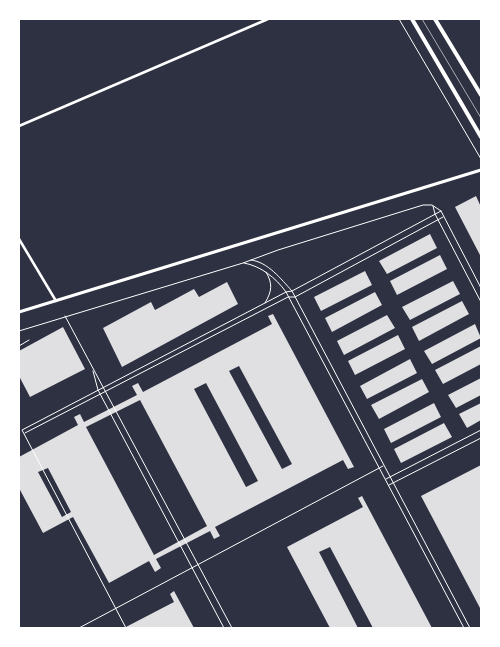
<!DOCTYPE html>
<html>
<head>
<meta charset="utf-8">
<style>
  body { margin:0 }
  #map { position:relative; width:500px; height:647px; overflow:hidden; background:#2d3142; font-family:"Work Sans",sans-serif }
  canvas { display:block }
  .frame { position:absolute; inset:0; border:20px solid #fff; pointer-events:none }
</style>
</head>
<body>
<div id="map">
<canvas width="500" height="647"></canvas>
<div class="frame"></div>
</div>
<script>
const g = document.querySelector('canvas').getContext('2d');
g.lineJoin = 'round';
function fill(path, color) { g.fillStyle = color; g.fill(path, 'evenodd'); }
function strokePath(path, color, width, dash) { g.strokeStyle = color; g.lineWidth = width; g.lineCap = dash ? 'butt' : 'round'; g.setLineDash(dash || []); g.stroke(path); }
fill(new Path2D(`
  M476 196 481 207V257L455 207Z
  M430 234 437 248 387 274 379 261Z
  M440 255 447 269 397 295 390 281Z
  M365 271 372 285 321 311 314 297Z
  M453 281 460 294 410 320 402 307Z
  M227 282 238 304 122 367 103 328 151 302 155 310 194 289 199 297Z
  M375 292 382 305 332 332 325 318Z
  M462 301 469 314 419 341 412 327Z
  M273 314 354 467 348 469 343 460 215 527 220 536 214 539 210 531 156 559 161 568 155 572 149 561 109 583 73 517 43 533 19 488V457L78 425 74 417 80 414 84 422 137 395 132 386 138 383 143 392 272 324 268 316ZM239 366 292 464 282 469 229 371ZM206 383 258 481 246 487 194 389ZM140 400 207 526 154 555 86 427ZM48 468 71 512 62 517 38 472Z
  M387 315 395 328 344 355 337 341Z
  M475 324 481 338 432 364 424 351Z
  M63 327 85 369 30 397 19 376V351Z
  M398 335 405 349 355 375 348 361Z
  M481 346V364L443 384 435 370Z
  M410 359 417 373 367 399 360 386Z
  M481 378V395L456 408 448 395Z
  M422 379 429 392 379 419 371 405Z
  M434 403 441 417 391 443 384 429Z
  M481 403V420L467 428 459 414Z
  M444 423 452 437 401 463 394 449Z
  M481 465V607L480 608 421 496Z
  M362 496 432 628H373L330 547 319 552 358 628H330L287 547 363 507 358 498Z
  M174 591 194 628H124L174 602 170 594Z`), '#e0e0e3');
strokePath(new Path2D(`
  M399 19 481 159`), '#fff', 1);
strokePath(new Path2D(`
  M433 206 435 214 481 302
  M251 260C268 262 281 279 292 291L470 628
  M244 263C261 266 276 278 286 292L464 628
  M265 303C272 291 273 284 266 272
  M65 316 232 628
  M19 331 243 263 278 250 423 205H432L441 211 481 288
  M19 346 29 340
  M93 371 98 390 224 628
  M25 433 288 297H295L443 217
  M386 479 481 430
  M389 485 481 438
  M79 628 383 466
  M126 628 22 430 286 292 292 291 441 211`), '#fff', 1);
strokePath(new Path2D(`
  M19 126 268 19
  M19 239 56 301`), '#fff', 2.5);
strokePath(new Path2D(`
  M19 312 481 170`), '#fff', 3);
strokePath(new Path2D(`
  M412 19 481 137
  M435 19 481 95`), '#fff', 4);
strokePath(new Path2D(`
  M422 19 481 118`), '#abadb3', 1);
</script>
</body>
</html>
